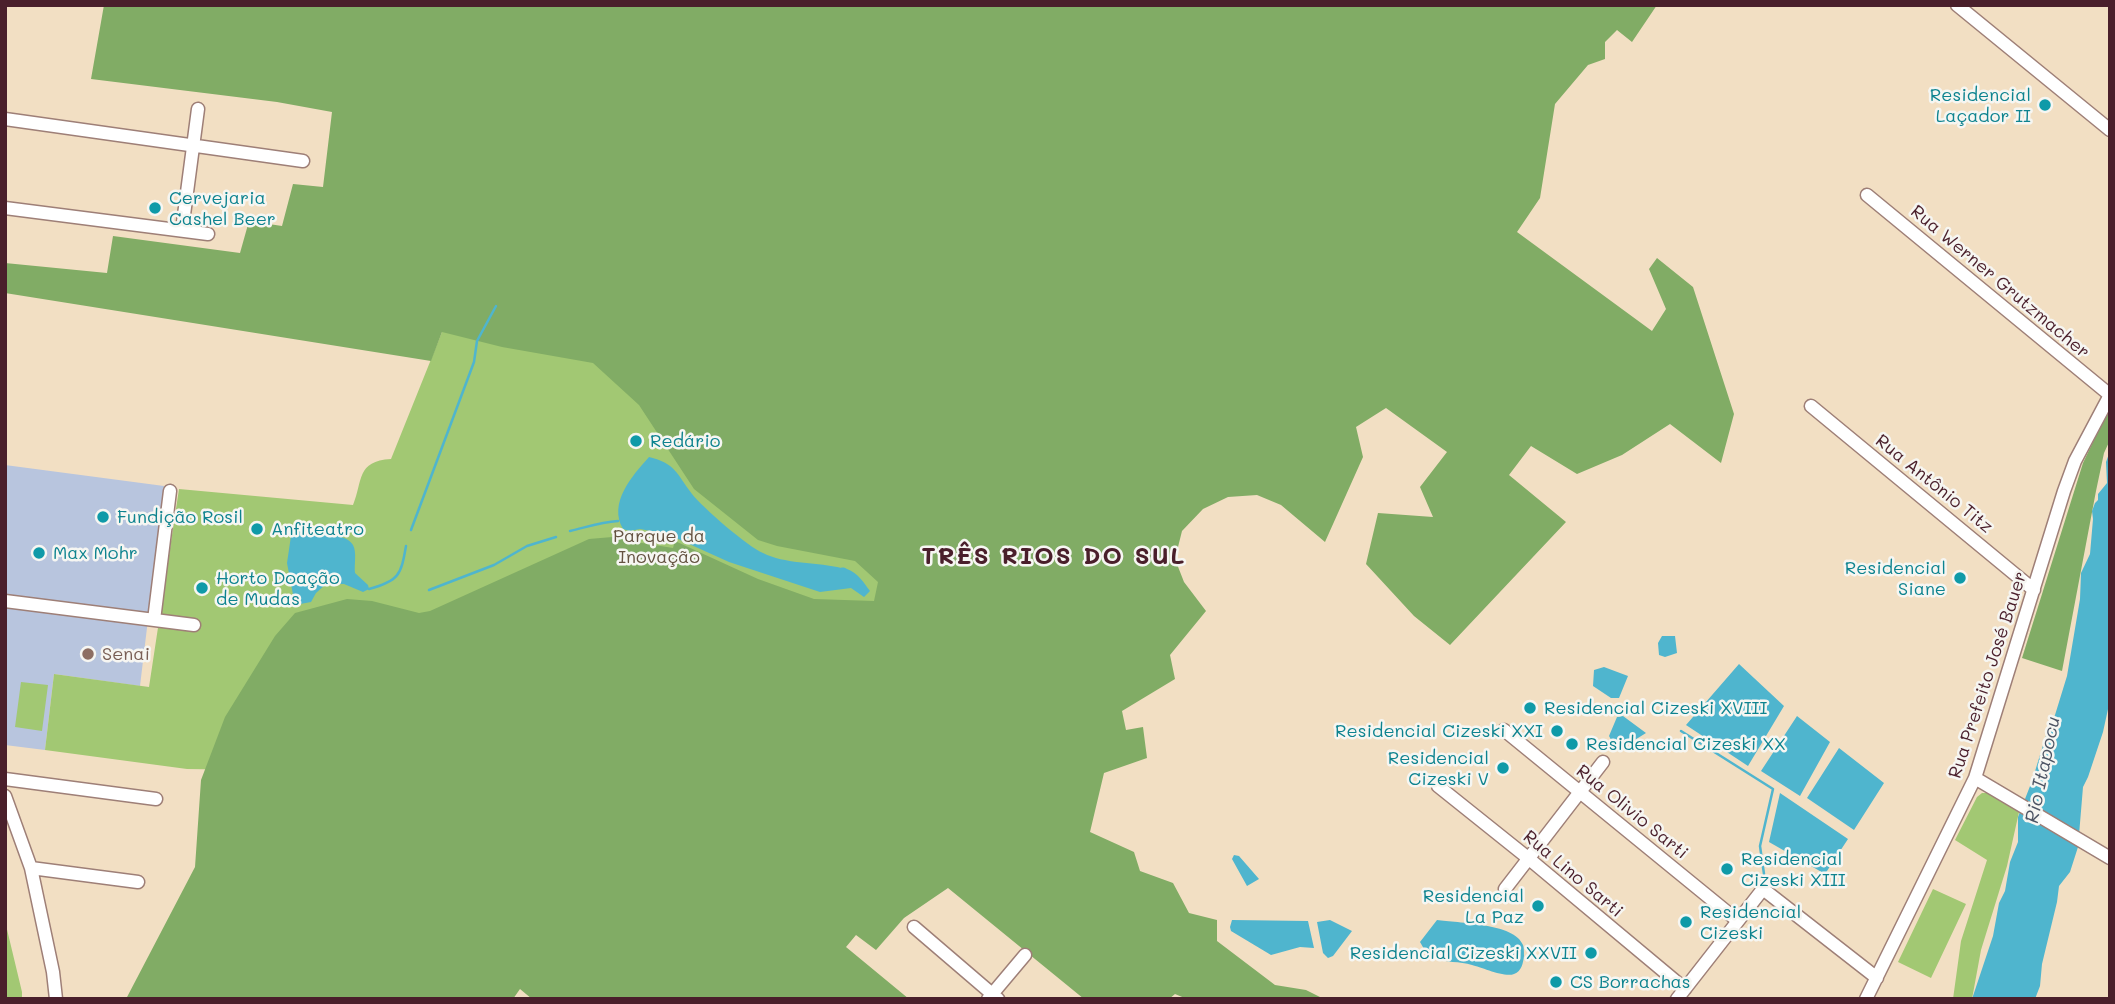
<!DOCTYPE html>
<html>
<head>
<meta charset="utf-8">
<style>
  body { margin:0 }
  #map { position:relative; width:2115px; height:1004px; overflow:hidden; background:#f2dfc3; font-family:Mali,sans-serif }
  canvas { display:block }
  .frame { position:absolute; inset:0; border:7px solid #4a1f2b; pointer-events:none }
</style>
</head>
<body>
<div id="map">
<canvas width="2115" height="1004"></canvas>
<div class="frame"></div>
</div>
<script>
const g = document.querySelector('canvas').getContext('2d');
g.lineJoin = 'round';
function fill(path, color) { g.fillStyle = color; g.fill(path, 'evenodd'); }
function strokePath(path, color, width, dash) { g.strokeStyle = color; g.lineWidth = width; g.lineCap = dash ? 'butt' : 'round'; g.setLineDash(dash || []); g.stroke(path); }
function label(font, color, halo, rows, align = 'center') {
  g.font = font + ' Mali,sans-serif'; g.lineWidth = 5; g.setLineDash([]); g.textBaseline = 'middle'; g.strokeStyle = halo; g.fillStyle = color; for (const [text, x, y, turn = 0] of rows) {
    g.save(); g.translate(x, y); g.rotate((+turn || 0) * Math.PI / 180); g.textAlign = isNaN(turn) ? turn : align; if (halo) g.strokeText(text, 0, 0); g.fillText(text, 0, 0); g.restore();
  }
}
fill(new Path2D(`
  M5 465 164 486 140 686 54 674 45 750 5 745Z`), '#b8c5de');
fill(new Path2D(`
  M605 261 1170 573 256 770 187 769 45 750 54 674 149 687 179 489 353 505C363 481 356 461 391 459L442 332Z
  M21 682 48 685 42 731 15 727Z
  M1982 793H1987L2019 812 2007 866 1981 950 1972 999H1953L1961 941 1987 860 1955 840 1977 797Z
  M1933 889 1966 904 1931 978 1898 962Z
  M5 921 22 992V999H5Z`), '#a2c873');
fill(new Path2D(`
  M104 5H1657L1632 42 1617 30 1605 42V59L1588 65 1555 104 1540 198 1517 232 1652 331 1666 309 1649 269 1657 258 1693 287 1734 414 1721 463 1670 424 1622 455 1577 474 1531 446 1509 475 1566 522 1450 645 1414 616 1366 564 1378 513 1433 517 1420 487 1447 452 1386 408 1356 427 1363 457 1325 542 1281 505 1257 495 1228 497 1203 509 1182 531 1175 559 1184 582 1206 611 1170 655 1175 679 1122 711 1126 730 1143 727 1147 758 1104 773 1090 832 1134 852 1140 871 1173 883 1189 913 1217 920V941L1275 985 1306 990 1324 999H1187L1175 994 1169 999H1084L948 888 904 918 876 950 856 935 846 947 909 999H532L520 989 513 999H126L195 867 201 780 225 717 275 636 295 613 347 599 372 601 419 613 430 611 589 539 636 535V542L673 548 675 541 758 579 814 599 874 601 878 582 855 561 777 546 758 540 694 489 639 405 593 363 502 347 442 332 431 361 5 293V263L107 273 113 236 240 253 249 221 282 226 293 184 323 187 332 112 277 102 91 79Z
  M2110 406V440L2104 453 2096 491 2062 671 2022 658 2083 463Z`), '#81ac65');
fill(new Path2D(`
  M2110 451V700L2103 732 2088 777 2083 787 2078 847 2070 872 2059 886 2057 902 2042 964 2040 986 2035 999H1972L1993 936 1999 903 2005 891 2010 862 2018 842V817L2032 781 2048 729 2055 715 2067 676 2080 599 2081 573 2090 554 2093 519 2092 511 2095 503 2098 500V494L2107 483 2106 462Z
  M649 457C675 463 677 474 692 494 702 507 748 547 763 553 785 564 813 562 837 567 843 569 842 566 847 569 858 573 864 583 870 591L864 597 851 588 820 592 729 562 667 534 640 529 630 531 623 529C608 503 632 476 649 457Z
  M300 531C313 532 347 533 353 545 357 552 354 565 355 573L368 585 369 589 363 592 344 584H326L316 593 311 602 295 605 287 563 291 536Z
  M1662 636H1675L1677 653 1665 657 1659 655 1658 643Z
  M1739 664 1784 706 1748 766 1686 725Z
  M1604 667 1628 676 1619 698H1611L1593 686 1594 670Z
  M1623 716 1646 733 1617 751 1609 736 1617 717Z
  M1797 716 1830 742 1800 796 1761 771Z
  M1839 748 1884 783 1854 830 1807 798Z
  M1780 793 1848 839 1825 874 1769 842Z
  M1234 855 1239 856 1259 879 1247 886 1232 859Z
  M1232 920 1308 921 1314 948 1300 947 1271 955 1231 931 1230 927Z
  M1330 920 1352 931 1333 956 1328 958 1323 953 1317 922Z
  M1437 920C1457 923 1515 923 1523 945 1524 947 1524 953 1524 956 1523 963 1522 971 1514 974 1505 978 1481 967 1472 965 1460 961 1445 963 1434 958 1427 954 1424 949 1420 942Z`), '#4fb5ce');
strokePath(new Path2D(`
  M411 530 474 362 477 341 496 306
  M570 531C587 527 601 522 618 521
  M369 589C399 581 401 575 406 546
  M429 590 494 565 527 546 556 537
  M1681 731 1773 789 1760 846 1764 874`), '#4fb5ce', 2.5);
const minor = new Path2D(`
  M1957 5 2110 130
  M5 119 303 161
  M1867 195 2110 395
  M5 208 208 234
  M182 230 198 109
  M1811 406 2034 590
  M5 601 194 625
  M154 620 170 491
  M1504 730 1738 921
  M1975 778 2110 858
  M5 779 156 799
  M1438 786 1528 858 1685 989
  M5 796 31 868 53 972 56 999
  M31 868 138 882
  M1505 889 1603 762
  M914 927 998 999
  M988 999 1025 955
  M1677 999 1763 889 1877 978
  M1866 999 1975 778 2064 491 2075 461 2110 395`);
strokePath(minor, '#9e7f77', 15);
strokePath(minor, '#fff', 12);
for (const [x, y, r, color] of [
  [2045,105,7,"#0f9aa8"],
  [155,208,7,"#0f9aa8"],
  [636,441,7,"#0f9aa8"],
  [103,517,7,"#0f9aa8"],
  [257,529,7,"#0f9aa8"],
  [39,553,7,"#0f9aa8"],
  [1960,578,7,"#0f9aa8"],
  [202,588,7,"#0f9aa8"],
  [88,654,7,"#8d6e63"],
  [1530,708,7,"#0f9aa8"],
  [1557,731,7,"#0f9aa8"],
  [1572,744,7,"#0f9aa8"],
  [1503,768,7,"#0f9aa8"],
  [1727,869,7,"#0f9aa8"],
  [1538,906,7,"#0f9aa8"],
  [1686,922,7,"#0f9aa8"],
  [1591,953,7,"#0f9aa8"],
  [1556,982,7,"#0f9aa8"]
]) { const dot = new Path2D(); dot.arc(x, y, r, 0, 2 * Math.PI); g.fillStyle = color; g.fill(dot); strokePath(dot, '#f6f6f2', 2.5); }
label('18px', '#0d838f', '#f6f6f2', [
  ["Residencial",2031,95,"right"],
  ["Laçador II",2031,116,"right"],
  ["Cervejaria",169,198],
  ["Cashel Beer",169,219],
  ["Redário",650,441],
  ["Fundição Rosil",117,517],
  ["Anfiteatro",271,529],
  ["Max Mohr",53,553],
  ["Residencial",1946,568,"right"],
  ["Siane",1946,589,"right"],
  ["Horto Doação",216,578],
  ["de Mudas",216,599],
  ["Residencial Cizeski XVIII",1544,708],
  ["Residencial Cizeski XXI",1543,731,"right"],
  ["Residencial Cizeski XX",1586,744],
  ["Residencial",1489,758,"right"],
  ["Cizeski V",1489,779,"right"],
  ["Residencial",1741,859],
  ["Cizeski XIII",1741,880],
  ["Residencial",1524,896,"right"],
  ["La Paz",1524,917,"right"],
  ["Residencial",1700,912],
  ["Cizeski",1700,933],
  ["Residencial Cizeski XXVII",1577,953,"right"],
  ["CS Borrachas",1570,982]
], 'left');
label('18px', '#4a1f2b', '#f6f6f2', [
  ["Rua Werner Grutzmacher",2000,282,40],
  ["Rua Antônio Titz",1934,484,39],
  ["Rua Prefeito José Bauer",1988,675,-72],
  ["Rua Olivio Sarti",1632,812,39],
  ["Rua Lino Sarti",1573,874,40]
]);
label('18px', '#645241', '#f6f6f2', [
  ["Parque da",659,536],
  ["Inovação",659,557]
]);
label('18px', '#785e54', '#f6f6f2', [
  ["Senai",102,654]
], 'left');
label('italic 19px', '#4c5464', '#f6f6f2', [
  ["Rio Itapocu",2043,770,-78]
]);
g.letterSpacing = '2px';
label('bold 24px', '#4a1f2b', '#f6f6f2', [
  ["TRÊS RIOS DO SUL",1054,557]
]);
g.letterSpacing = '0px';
</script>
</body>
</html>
